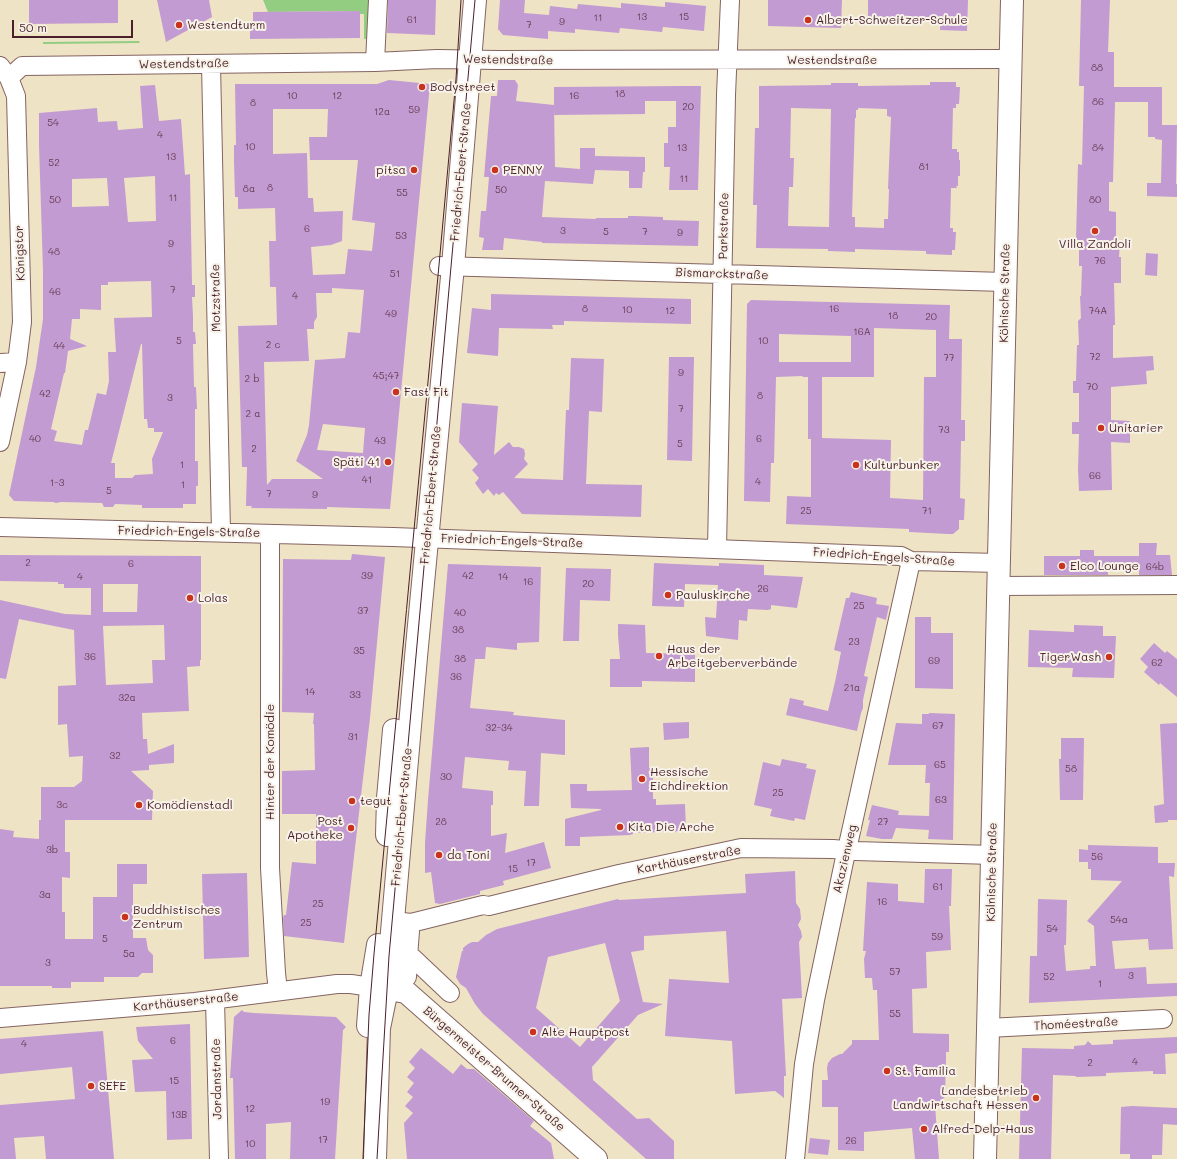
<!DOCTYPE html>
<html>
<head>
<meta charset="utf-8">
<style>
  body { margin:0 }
  #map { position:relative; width:1177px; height:1159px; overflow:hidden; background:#efe3c5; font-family:Mali,sans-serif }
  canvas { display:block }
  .scale { position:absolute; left:12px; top:20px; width:121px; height:18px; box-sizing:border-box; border:2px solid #4a1f2b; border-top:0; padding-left:5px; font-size:12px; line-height:14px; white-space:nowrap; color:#4a1f2b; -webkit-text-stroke:3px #f7f3e8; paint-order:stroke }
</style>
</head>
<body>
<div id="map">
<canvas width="1177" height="1159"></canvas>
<div class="scale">50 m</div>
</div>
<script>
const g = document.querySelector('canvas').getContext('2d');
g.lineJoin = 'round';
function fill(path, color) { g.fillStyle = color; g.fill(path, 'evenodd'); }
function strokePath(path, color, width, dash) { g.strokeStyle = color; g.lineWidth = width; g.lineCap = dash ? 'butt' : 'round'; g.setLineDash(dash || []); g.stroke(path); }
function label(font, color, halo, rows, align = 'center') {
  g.font = font + ' Mali,sans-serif'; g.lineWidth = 4; g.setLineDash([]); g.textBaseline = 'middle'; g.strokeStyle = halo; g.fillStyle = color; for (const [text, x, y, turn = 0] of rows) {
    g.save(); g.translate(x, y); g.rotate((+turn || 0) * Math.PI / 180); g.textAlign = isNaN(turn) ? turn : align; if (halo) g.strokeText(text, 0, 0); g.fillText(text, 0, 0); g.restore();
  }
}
fill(new Path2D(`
  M263 0H371L370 39H364V14H356V11L268 12Z
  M139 41 140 43 43 44V42Z`), '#93cd82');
fill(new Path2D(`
  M29 0H118V23L29 24Z
  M157 0H209L212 17 166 42Z
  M388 0H436L435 35 387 33Z
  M500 0H525L524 13 549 15 550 6 577 9 578 4 621 8V3L665 7V2L706 6 704 31 663 27 662 32 620 28 619 33 575 29V33L548 31V39L503 35 498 29Z
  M768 0H842L841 28 768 26Z
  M868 0H968L967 31 940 30 941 18H868Z
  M1081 0H1110L1108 52H1114V87H1162V125H1177L1176 184H1177V197L1147 196V183H1161L1162 140 1155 139V137H1148V102H1115L1113 182H1109V211L1116 212V241H1120L1119 257H1121V283H1114L1115 325H1113V358L1153 356 1154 370 1146 371 1147 384 1111 387V420L1130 421V443L1111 442 1112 490 1079 491 1078 470 1079 434H1072V422H1079V393H1073V381H1076L1077 345H1079L1078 321 1081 318 1080 296H1081L1082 266H1079V240H1076L1078 164 1082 165 1084 86H1079Z
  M360 11V38L250 39V22H253V12Z
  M389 80 430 84 390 509 327 507V509L251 508 252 506H246L247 467H242L238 326 277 325 276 287H270L269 241H276L275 208 238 209V197H235L234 162V145H236L235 84H377ZM273 109H328L327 137H309L310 160H358L352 220 375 223 372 251 348 249 345 274 313 275 311 247 331 245 342 241 343 211 314 212 313 198H308L307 153 273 154ZM332 288 364 290 360 333 348 332 345 358 315 360 309 425 307 435 296 461 323 479H272L267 485 264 362 309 361 307 329H314V322L317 317 316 293H332ZM323 424 365 428 363 453 317 450Z
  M498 80H515L518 85 516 101 554 105 555 167 580 169V148H595V156L645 157V172H643L642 188H629V171L595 170 593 184 545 181 542 217 596 219V218H628V216H635L663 217V220L699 221 698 246 542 243V242L504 238 503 250H482L484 238 479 237 481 211H486L489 177H484L491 96H497Z
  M930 82H956V87H960L959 104H956V108H953L952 149H957V152H959V160H960V176H958V186H956L957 188H951L950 228H953V232H956L955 250H952V255L926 254V251L855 249V252L828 251V249L756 248 757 205H753L755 128H759V86L831 85V83H858V86L930 85ZM791 108 831 109 829 227 788 226 789 187H793L794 158H790ZM858 108 887 109V116L891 117 888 189H889L888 219H884V228L855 227V217H852L855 118H856V110H858Z
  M155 85 159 121 181 119 185 175 190 174 192 285H195V297H192L193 316V332H195L196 344H193L194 387H196L197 409H195V461H198V486H196V504H183V508H142V505L115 504 113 507H104L102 503 61 502 56 503 53 502 14 501 9 495 36 367 43 319V271L39 145V113L97 108 98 122 117 121 118 130 143 128 140 86ZM155 176 156 221 128 222 124 178ZM107 178 109 206 72 207V179ZM151 281 152 317 114 318 116 352H108L109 381 106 395 97 393 88 430H85L82 445 54 441 57 431 51 429 64 373H65L68 351 87 346 70 339 72 319H80V309L101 310V285H108V282ZM141 344H142L144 419H147L148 428H154V432H163L152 459 153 474 135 475 132 478H115V463H111Z
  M682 86H701L698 190H669L670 167H664V143H668V127H676V101H645V114L554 115V87Z
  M1146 253 1158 254 1157 276 1145 275Z
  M491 294 691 299V324L564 321V325H552L553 329 499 328 498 356 467 353 472 308 491 310Z
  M751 300 950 305 949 339H962L961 420H965V441H961L960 498 965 499 964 520H959V529L953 534H948L909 532V529L786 524 787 496 811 497V439H808V377H802L803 376 776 377 774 463H771L770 502 744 501 747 304ZM874 328 936 330V377H924L923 500 890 498 891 440 822 438V377H874ZM779 334 851 336V362H779Z
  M669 357H694L692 461 667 460Z
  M571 358 604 359 602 412 589 411 586 484 642 485 641 517 522 514 503 492 499 495 496 493 494 496 488 489 483 494 475 483 479 478 472 470 478 464 459 442 462 403 498 406 494 455 509 442 513 447H519L524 449 525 454 524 459 528 464 514 478 563 480 566 410H569Z
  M1139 543H1157L1156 555H1170L1172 575H1139V570H1108V575H1044V556H1080V550H1094V556H1139Z
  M352 554 385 557 370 718 344 943 284 936 283 918 284 915H286L292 862 316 864V814H282V771L315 770 314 724H313L314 713 282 712 283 559 351 560Z
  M0 555 201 556V660H200V666L187 667 189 711 142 713 143 739H147L148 754 174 744V763L149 765V770L131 771 153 791 152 820H65V852H70V878L62 877V912H65V939H93V897H117V864H147V884H133V906L134 907 135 912 133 915V938H146L148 950 153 955V973H142L138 977H104V982H71V988H52V986H0V829L14 831 13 837 39 839V820H41V787H74L82 781 83 756 69 757 67 724 58 725V686L76 685 74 630 19 619 6 679 0 678V600L65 614 91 615V588H64V584H58V582L0 581ZM103 584H138L137 612H103ZM164 625 165 660H152L153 683 106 685 103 626Z
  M654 563 719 566V563L764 565V575L803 577 797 608 771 605V609L768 610 748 609 747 621 739 620 738 640 706 636 705 617 716 618 718 585 685 584 684 607 652 606Z
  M448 564 541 567 539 642 517 643V650L486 647 485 659H475L470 708 514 712 513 715 565 720V755L541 753 539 806H524L526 771 508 770 509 761 465 757 462 788 493 791V805H491V836L507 833 505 853 544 842 551 868 503 881 504 885 480 891V894L440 904 435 903 431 872 425 873V843L428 800Z
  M566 568 611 569 610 601 580 600 579 641H563Z
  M851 592 877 598 876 604 889 606 886 620 877 617 864 676 868 677 863 700V708L861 713 857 731 786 715 790 698 804 701 803 705 828 711 835 682 841 652 834 650 846 598H849Z
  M915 617H931V633H953V689L915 688Z
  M618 624 645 625 646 653 695 654V682L642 681V687H610V659H620L618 635Z
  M1074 625 1103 626V636H1116L1114 678 1072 677 1073 668 1028 667 1029 630 1074 632Z
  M1154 643 1165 653 1167 651 1177 659V697L1160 683 1159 685 1144 672 1148 667 1140 659Z
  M929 713 955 714 953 840 928 839 929 830 896 828 892 839H882L866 836 870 820H868L872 805 899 811 898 815 929 816 930 783H925L926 765H888L896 723 922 724V714H929Z
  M689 722V738L664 740 663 723Z
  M1177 723V820H1168V822L1155 823 1154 806 1164 804 1160 724Z
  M1061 738H1084L1083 800H1060L1059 759H1061Z
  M649 747V768H653V799H656V805L685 804 686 831 633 833V834L630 835 580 837V846H565V819L601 810V809L571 808 570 784H587V791L632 790 630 748Z
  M782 759 807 764 806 768 816 770 805 820 795 818 794 821 770 816 772 809 754 805 763 762 780 766Z
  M1088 845 1158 847V863H1175L1174 877 1169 876 1173 949 1149 950 1148 939 1112 941 1115 969 1146 967 1147 984 1177 983V996L1029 1003 1030 956H1037L1038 899 1067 900 1066 945H1064L1066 971 1090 969V966H1096L1094 926 1087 921 1122 881 1091 880V869H1088V862H1079V849L1088 850Z
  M925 869H952L951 906H949L951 950 926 952 927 988 912 989 913 1033 949 1034V1052H946V1059L945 1097 935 1105 939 1159H915L912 1128 864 1132V1151L838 1150V1107H822V1080H828L827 1068 828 1063 832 1058 840 1054H842L852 1044V1040H879L877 990H873L872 978H865L864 959 866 951H863L867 882 898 884V901L924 903Z
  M795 871 796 903 800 909 801 919 798 925 801 931 802 937 799 942 802 998 782 999 786 1076H784V1098L775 1091 735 1094 732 1041 665 1036 669 979 729 983 726 931 644 936V950L631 952 643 1002 663 1004 638 1015 592 1067 593 1080 637 1119 649 1118 674 1141V1159H646L483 1014 475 1004 466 988 460 984 456 977 462 951H463V948L468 944 472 942H478L486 935 497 929 618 899 619 900 746 893 745 874ZM605 943 620 1001 580 1047 536 1008 548 957Z
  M247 873 249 957 204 959 202 874Z
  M242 1010 244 1012 254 1013 336 1017 346 1027 343 1030 335 1159H290L291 1122 266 1124V1159H235L233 1078H230L234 1017Z
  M190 1024 192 1139 167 1140 166 1091 135 1092 132 1060 153 1059 138 1041 136 1027Z
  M103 1031 114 1159H46L44 1136 14 1138 16 1159H0V1105L75 1099 72 1067 0 1074V1039Z
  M1177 1037V1053L1165 1054 1166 1074H1153V1071L1106 1073V1076L1076 1077V1076L1053 1075 1051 1159H1019L1022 1048 1074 1049V1046L1085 1045 1088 1041 1092 1045 1113 1044V1040Z
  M421 1048 453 1074 461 1064 467 1069H474L534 1121 530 1126 551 1143 554 1159H407L404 1123 413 1113 405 1106 413 1097 407 1092 414 1083 407 1077 415 1068 409 1062Z
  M1132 1106 1177 1108V1125L1163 1124 1162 1155H1152V1159H1130V1154H1120L1121 1107Z
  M810 1138 830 1140 828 1155 808 1153Z`), '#c29bd2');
const street = new Path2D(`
  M375 62 378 0
  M211 64 221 532
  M0 66 9 78 16 96 22 322 17 362 0 442
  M9 78 22 66 375 62 437 59 497 60 1010 59
  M439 266 1005 282
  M0 363 17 362
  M0 527 393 537 901 556 911 561 1000 563
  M270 534V868L276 973 278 991
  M717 549 726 95 730 0
  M999 586 1177 585
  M393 921 411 923 483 905 489 906 619 874 741 848 833 849 855 851 993 855
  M410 931 408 957 413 958 450 993
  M398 956 408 957 407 977
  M215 1000 219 1159
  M0 1018 195 1002 337 984H351L384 989
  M988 1028 1163 1019
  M795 1159 804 1064 815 1000 844 862 850 836 911 561`);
const secondary = new Path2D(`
  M387 835 388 798 394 730
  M387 989 406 992 596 1159
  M368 1026 371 987 378 945
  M375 1159 379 1028 387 989 416 657 453 266 475 0
  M985 1159 1012 0`);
strokePath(street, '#846461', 20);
strokePath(secondary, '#846461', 24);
strokePath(street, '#fff', 18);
strokePath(secondary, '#fff', 22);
strokePath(new Path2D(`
  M363 1159 369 1015 374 954 439 265 456 79 461 0
  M377 1159 389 956 475 0`), '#4a1f2b', 1);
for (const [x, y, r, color] of [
  [808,20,4,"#c8321e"],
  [179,25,4,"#c8321e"],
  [422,87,4,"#c8321e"],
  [414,170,4,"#c8321e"],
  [495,170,4,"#c8321e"],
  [1095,231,4,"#c8321e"],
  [396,392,4,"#c8321e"],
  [1101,428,4,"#c8321e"],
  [388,462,4,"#c8321e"],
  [856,465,4,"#c8321e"],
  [1062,566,4,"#c8321e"],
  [668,595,4,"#c8321e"],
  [190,598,4,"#c8321e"],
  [659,656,4,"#c8321e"],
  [1109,657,4,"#c8321e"],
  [642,779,4,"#c8321e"],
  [352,801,4,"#c8321e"],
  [139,805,4,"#c8321e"],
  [620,827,4,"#c8321e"],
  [351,828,4,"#c8321e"],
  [439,855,4,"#c8321e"],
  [125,917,4,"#c8321e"],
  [533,1032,4,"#c8321e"],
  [887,1071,4,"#c8321e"],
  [91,1086,4,"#c8321e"],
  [1036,1098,4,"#c8321e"],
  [924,1129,4,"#c8321e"]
]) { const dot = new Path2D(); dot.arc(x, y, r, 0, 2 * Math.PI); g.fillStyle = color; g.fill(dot); strokePath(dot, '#f7f3e8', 1.5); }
label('10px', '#683e55', null, [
  ["13",642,17],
  ["15",684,17],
  ["11",598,18],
  ["61",412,20],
  ["9",562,22],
  ["7",529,25],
  ["88",1097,68],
  ["18",620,94],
  ["10",292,96],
  ["12",337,96],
  ["16",574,96],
  ["86",1098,102],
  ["8",253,103],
  ["20",688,107],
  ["59",414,110],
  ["12a",382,112],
  ["54",53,123],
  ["4",160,135],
  ["10",250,147],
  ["13",682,148],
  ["84",1098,148],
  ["13",171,157],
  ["52",54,163],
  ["81",924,167],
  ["11",684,179],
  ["8",270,188],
  ["8a",249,189],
  ["50",501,190],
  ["55",402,193],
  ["11",173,198],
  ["50",55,200],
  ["80",1095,200],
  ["6",307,229],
  ["3",563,231],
  ["5",606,232],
  ["7",645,232],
  ["9",680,233],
  ["53",401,236],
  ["9",171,244],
  ["48",54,252],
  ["76",1100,261],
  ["51",395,274],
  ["7",173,290],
  ["46",55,292],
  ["4",295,296],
  ["8",585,309],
  ["16",834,309],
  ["10",627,310],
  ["12",670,311],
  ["74A",1098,311],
  ["49",391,314],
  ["18",893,316],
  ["20",931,317],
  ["16A",862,332],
  ["5",179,341],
  ["10",763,341],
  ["2 c",273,345],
  ["44",59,346],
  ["72",1095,357],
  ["77",949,358],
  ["9",681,373],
  ["45;47",386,376],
  ["2 b",252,379],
  ["70",1092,387],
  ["42",45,394],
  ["8",760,396],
  ["3",170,398],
  ["7",681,409],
  ["2 a",253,414],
  ["73",944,430],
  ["40",35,439],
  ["6",759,439],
  ["43",380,441],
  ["5",680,444],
  ["2",254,449],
  ["1",182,465],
  ["66",1095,476],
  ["41",367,480],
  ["4",758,482],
  ["1-3",57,483],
  ["1",183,485],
  ["5",109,491],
  ["7",269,494],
  ["9",315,495],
  ["25",806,511],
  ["71",927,511],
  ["2",28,563],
  ["6",131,564],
  ["64b",1155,567],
  ["39",367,576],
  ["42",468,576],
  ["4",80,577],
  ["14",503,577],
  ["16",528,582],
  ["20",588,584],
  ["26",763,589],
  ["25",859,606],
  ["37",363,611],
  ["40",460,613],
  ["38",458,630],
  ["23",854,642],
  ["35",359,651],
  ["36",90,657],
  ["38",460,659],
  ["69",934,661],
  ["62",1157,663],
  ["36",456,677],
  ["21a",852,688],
  ["14",310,692],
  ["33",355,695],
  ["32a",127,698],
  ["67",938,726],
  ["32-34",499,728],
  ["31",353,737],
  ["32",115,756],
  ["65",940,765],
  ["58",1071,769],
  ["30",446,777],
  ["25",778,793],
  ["63",941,800],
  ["3c",62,805],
  ["28",441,822],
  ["27",883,822],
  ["3b",52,850],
  ["56",1097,857],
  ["17",531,863],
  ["15",513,869],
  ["61",938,887],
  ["3a",45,895],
  ["16",882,902],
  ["25",318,904],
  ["54a",1119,920],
  ["25",306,923],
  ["54",1052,929],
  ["59",937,937],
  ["5",105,939],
  ["5a",129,954],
  ["3",48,963],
  ["57",895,972],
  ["3",1131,976],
  ["52",1049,977],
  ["1",1100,984],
  ["55",895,1014],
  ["6",173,1041],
  ["4",24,1044],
  ["4",1135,1062],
  ["2",1090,1063],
  ["15",174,1081],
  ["19",325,1102],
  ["12",250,1109],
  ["13B",179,1115],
  ["17",323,1140],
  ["26",851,1141],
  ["10",250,1144]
]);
label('12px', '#4a1f2b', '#f7f3e8', [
  ["Albert-Schweitzer-Schule",816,20],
  ["Westendturm",187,25],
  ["Bodystreet",430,87],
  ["pitsa",406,170,"right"],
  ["PENNY",503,170],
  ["Villa Zandoli",1095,244,"center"],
  ["Fast Fit",404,392],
  ["Unitarier",1109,428],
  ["Späti 41",380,462,"right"],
  ["Kulturbunker",864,465],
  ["Elco Lounge",1070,566],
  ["Pauluskirche",676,595],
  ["Lolas",198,598],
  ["Haus der",667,649],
  ["Arbeitgeberverbände",667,663],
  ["TigerWash",1101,657,"right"],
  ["Hessische",650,772],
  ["Eichdirektion",650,786],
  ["tegut",360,801],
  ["Komödienstadl",147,805],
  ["Post",343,821,"right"],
  ["Apotheke",343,835,"right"],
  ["Kita Die Arche",628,827],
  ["da Toni",447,855],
  ["Buddhistisches",133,910],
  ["Zentrum",133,924],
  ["Alte Hauptpost",541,1032],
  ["St. Familia",895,1071],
  ["SEFE",99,1086],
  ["Landesbetrieb",1028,1091,"right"],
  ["Landwirtschaft Hessen",1028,1105,"right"],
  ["Alfred-Delp-Haus",932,1129]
], 'left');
label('12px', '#4a1f2b', '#f7f3e8', [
  ["Westendstraße",508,60,1],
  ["Westendstraße",832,60],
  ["Westendstraße",184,64,-1],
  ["Friedrich-Ebert-Straße",461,172,-85],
  ["Parkstraße",724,226,-89],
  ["Königstor",20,253,-92],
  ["Bismarckstraße",722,274,2],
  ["Kölnische Straße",1005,293,-89],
  ["Motzstraße",216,298,-91],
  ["Friedrich-Ebert-Straße",431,495,-85],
  ["Friedrich-Engels-Straße",189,532,1],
  ["Friedrich-Engels-Straße",512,541,2],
  ["Friedrich-Engels-Straße",884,557,4],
  ["Hinter der Komödie",270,762,-90],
  ["Friedrich-Ebert-Straße",402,817,-85],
  ["Akazienweg",845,859,-77],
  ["Karthäuserstraße",689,860,-11],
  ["Kölnische Straße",992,872,-89],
  ["Karthäuserstraße",186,1002,-6],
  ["Thoméestraße",1076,1024,-3],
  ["Bürgermeister-Brunner-Straße",494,1069,41],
  ["Jordanstraße",217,1079,-91]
]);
</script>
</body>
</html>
